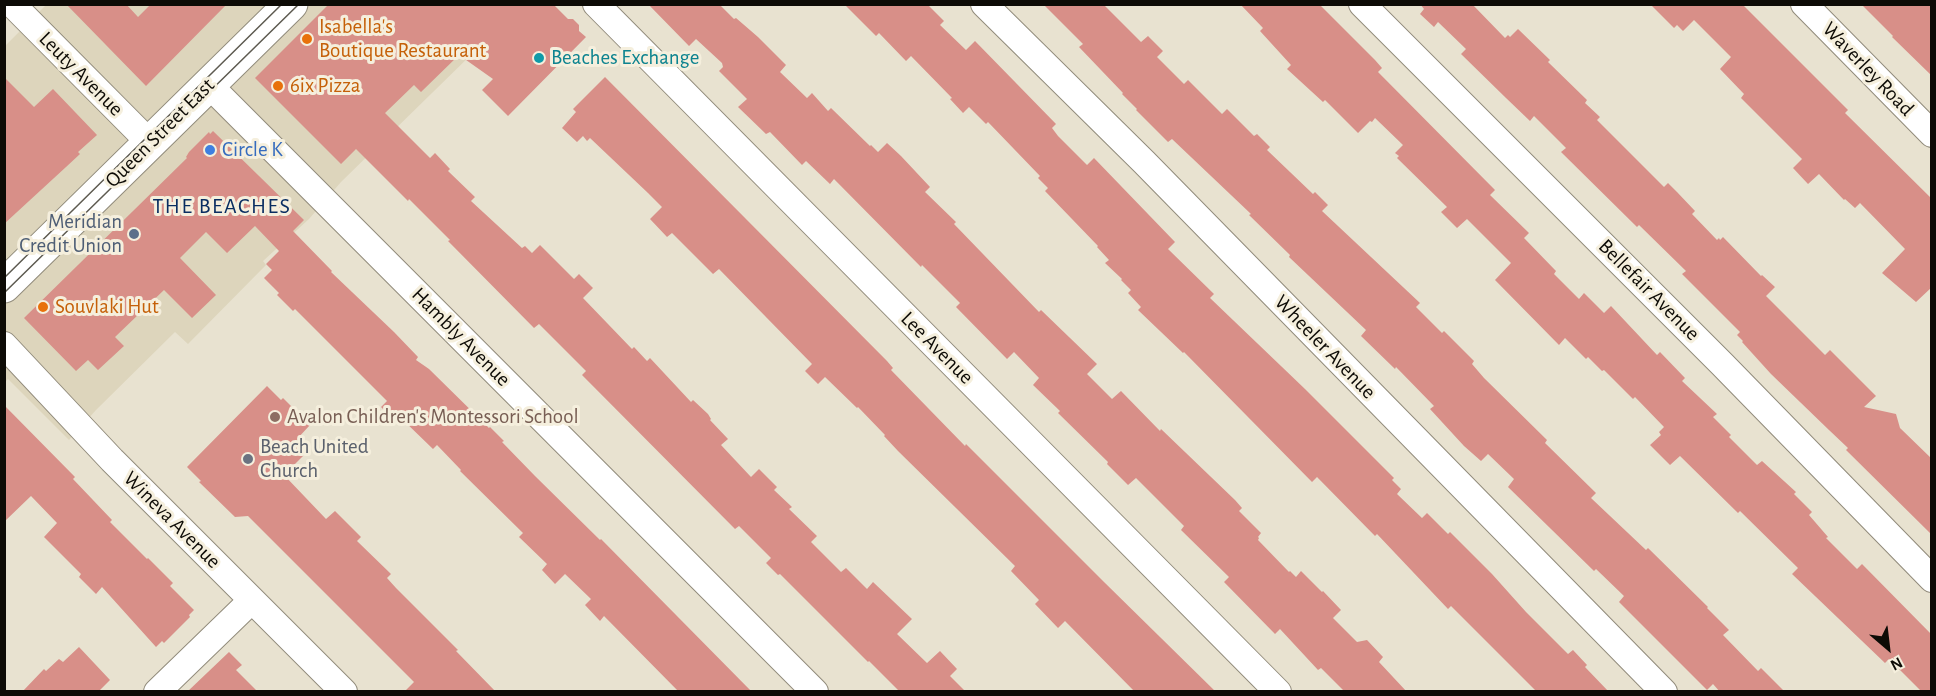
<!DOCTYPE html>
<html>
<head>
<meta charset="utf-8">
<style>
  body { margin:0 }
  #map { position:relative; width:1936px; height:696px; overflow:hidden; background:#e8e2d0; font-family:"Alegreya Sans",sans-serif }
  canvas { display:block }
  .frame { position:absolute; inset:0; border:6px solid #0d0b06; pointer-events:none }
  .north { position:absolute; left:1858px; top:618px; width:60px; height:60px; -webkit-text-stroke:4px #f5efdd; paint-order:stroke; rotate:152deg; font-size:16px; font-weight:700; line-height:24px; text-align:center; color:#0d0b06 }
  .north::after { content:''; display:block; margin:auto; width:21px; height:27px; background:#0d0b06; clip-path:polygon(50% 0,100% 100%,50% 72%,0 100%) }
</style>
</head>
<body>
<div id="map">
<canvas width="1936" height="696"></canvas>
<div class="frame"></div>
<div class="north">N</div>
</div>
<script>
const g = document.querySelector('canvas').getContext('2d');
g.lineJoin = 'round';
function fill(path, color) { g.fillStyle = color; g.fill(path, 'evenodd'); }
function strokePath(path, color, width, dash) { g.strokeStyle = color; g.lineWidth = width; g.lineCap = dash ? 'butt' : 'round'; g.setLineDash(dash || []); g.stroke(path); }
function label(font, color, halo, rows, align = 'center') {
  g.font = font + ' "Alegreya Sans",sans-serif'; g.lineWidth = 6; g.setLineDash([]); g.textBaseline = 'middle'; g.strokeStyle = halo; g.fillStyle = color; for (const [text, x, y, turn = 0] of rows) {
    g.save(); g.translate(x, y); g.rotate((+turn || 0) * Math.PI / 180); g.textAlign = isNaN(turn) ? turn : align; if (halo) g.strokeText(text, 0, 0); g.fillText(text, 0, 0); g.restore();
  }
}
fill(new Path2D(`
  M46 5H522L341 182 309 219 263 261 266 265 188 344 175 332 96 410 69 440 8 379 5 382V46Z`), '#ddd5bc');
fill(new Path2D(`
  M66 4H126L138 17 151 4H227L146 86Z
  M329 4H553L568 19H573L579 25V31L586 37 508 116 482 90 493 79 459 55 421 92 414 85 385 113 430 158 435 153 450 169 448 171 475 197 471 201 522 248 525 246 532 253 540 245 574 279 579 274 593 288 583 298 632 349 634 347 647 361 650 358 691 402 693 400 708 414 711 419 710 420 728 439 721 445 751 477 759 469 777 487 774 490 792 507 789 509 817 536 811 542 841 572 846 568 867 589 873 582 912 619 897 634 927 663 940 651 957 669 950 676 966 692H900L869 661 868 662 780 574 778 575 766 563 771 558 739 526 735 529 582 375 586 371 539 324 534 328 448 241 450 240 409 199 408 201 356 149 341 164 255 78Z
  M648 4H719L734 19 736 18 758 37 786 65 780 72 807 98 812 93 828 111 831 108 870 146 871 145 878 152 887 143 901 156 930 187 925 192 956 222 954 224 1039 312 1041 310 1097 364 1087 374 1112 399 1121 391 1160 431 1161 429 1235 500 1242 508 1239 511 1261 533 1258 537 1259 538 1258 540 1289 572 1290 571 1296 577 1301 571 1322 592 1323 591 1341 610 1333 618 1357 642 1367 640 1383 657 1379 662 1407 692H1345L1321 668 1318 670 1280 629 1275 634 1224 582 1229 577 1181 530 1184 526 1136 478 1128 485 1107 464 1108 462 1058 413 1060 411 1033 385 1039 378 1014 352 1007 359 956 307 960 303 922 265 921 267 834 179 830 184 806 161 802 165 770 132 766 134 738 107 747 99 719 71 723 67 722 63 696 39 689 46Z
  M844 4H927L944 21 940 25 966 50 975 41 1056 124 1052 128 1058 136 1087 165 1094 158 1175 242 1168 249 1214 294 1210 298 1305 389 1394 478 1392 480 1401 489 1397 494 1422 518 1427 513 1448 534 1450 532 1492 574 1526 612 1568 654 1573 650 1587 665 1585 667 1609 692H1537L1451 606 1448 609 1377 534 1375 536 1317 477 1312 482 1184 352 1183 353 1138 310 1141 307 1128 293 1131 290 1121 280 1122 279 1105 263 1109 260 1097 247 1098 246 1045 191 1048 188 1038 178 1040 176 988 122 986 124 969 107 963 113 950 99 952 98 911 56 906 61 879 33 876 36Z
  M1043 4H1103L1141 42 1148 36 1163 51 1157 57 1184 84 1188 80 1222 114 1227 109 1254 136 1257 134 1270 147 1267 150 1313 194 1315 192 1328 205 1322 211 1420 303 1416 307 1442 333 1444 331 1474 361 1472 364 1484 378 1547 440 1545 443 1596 493 1591 498 1646 550 1648 548 1708 607 1707 608 1729 630 1723 635 1758 671 1761 668 1785 692H1720L1713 684 1707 690 1619 602 1624 596 1596 569 1594 571 1508 487 1514 479 1488 454 1481 461 1464 446 1430 409 1434 406 1396 367 1395 369 1361 336 1366 330 1289 257 1290 255 1249 215 1251 214 1172 139 1168 142 1136 110 1137 109 1122 94 1123 93 1079 47 1083 44Z
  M1240 4H1319L1375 60 1382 68 1378 72 1495 190 1490 195 1529 233 1524 238 1556 271 1554 274 1579 299 1584 293 1604 313 1611 306 1657 355 1660 352 1685 378 1682 381 1717 414 1713 417 1731 435 1729 437 1757 465 1762 461 1796 492 1794 494 1812 512 1809 515 1828 537 1826 538 1857 569 1862 564 1932 635V692H1922L1889 659 1885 663 1792 574 1798 568 1740 511 1738 513 1680 456 1670 465 1650 445 1661 435 1659 432 1664 427 1635 397 1633 399 1604 370 1602 371 1588 357 1586 359 1565 338 1559 345 1495 280 1511 263 1467 219 1457 228 1441 212 1447 207 1397 158 1399 156 1395 153 1403 145 1375 118 1372 122 1370 121 1358 133 1325 100 1323 102 1287 69 1291 65 1260 31 1263 28Z
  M1420 4H1472L1505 38 1508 35 1510 37 1518 29 1550 60 1548 62 1587 100 1585 103 1600 117 1597 120 1664 187 1668 183 1677 192 1695 211 1692 214 1717 240 1719 238 1720 240 1723 237 1761 276 1762 275 1775 287 1766 296 1825 355 1830 350 1876 396 1864 407 1896 414 1900 428 1932 459V535L1846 450 1848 448 1829 430 1771 374 1742 342 1743 341 1737 335 1740 332 1682 274 1686 271 1639 225 1637 227 1561 152 1566 148 1534 116 1530 121 1506 98 1461 54 1466 49 1438 22 1434 27 1420 14 1424 9Z
  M1650 4H1742L1848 110 1845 113 1932 199V287L1916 302 1882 273 1905 249 1860 203 1855 208 1845 199 1844 200 1819 174 1808 184 1793 168 1802 159 1741 98 1744 94 1720 69 1731 57 1694 20 1683 31 1677 25 1674 28Z
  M1861 4H1932V76L1892 37 1893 36Z
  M4 77 34 107 53 89 97 135 78 152 80 154 66 167 4 224Z
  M605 77 887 361 893 368 891 370 965 446 966 444 1104 582 1216 692H1135L1065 621 1058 628 1035 604 1039 600 1011 571 1015 566 898 451 884 436 885 435 858 407 857 408 825 377 818 384 805 371 812 364 719 269 713 274 672 233 667 237 650 219 662 207 648 193 590 138 587 141 583 136 577 142 562 128 576 112 573 109Z
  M213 131 304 220 293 231 332 271 331 272 394 332 418 357 416 360 429 369 489 428 490 427 504 441 502 442 535 476 600 540 601 539 752 692H679L604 616 600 621 585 605 591 599 565 574 555 584 542 570 547 564 519 537 523 533 460 471 461 470 437 445 433 449 402 419 398 424 381 407 387 401 295 309 293 311 277 295 279 293 264 278 272 270 266 264 279 251 255 226 227 253 206 232 180 258 216 295 192 318 164 290 115 337 124 346 98 370 88 360 76 371 24 318 187 158 186 157 189 152 209 132 210 134Z
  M267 386 281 400 283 398 310 425 297 439 308 451 284 475 326 519 335 511 361 537 357 541 391 574 387 578 396 588 458 650 456 651 496 692H404L414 682 248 516 235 517 199 482 201 481 187 467Z
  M4 405 75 477 73 479 112 520 110 522 147 559 148 558 173 583 170 586 194 610 189 615 190 617 164 643 162 641 156 647 102 587 96 594 79 577 81 574 44 537 57 523 31 496 4 522Z
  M79 647 110 680 98 692H22L44 669 46 671 59 659 63 662Z
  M229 652 242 665 236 670 258 692H187Z`), '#d88f88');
const street = new Path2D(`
  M12 4 150 143
  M596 4 1278 692
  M984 4 1144 162 1664 692
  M1362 4 1722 364 1932 579
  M1804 4 1932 134
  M209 85 815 692
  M4 345 112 460 344 692
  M157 692 252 600`);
const secondary = new Path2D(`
  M4 286 291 4`);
strokePath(street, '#918b7b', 28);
strokePath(secondary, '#918b7b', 35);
strokePath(street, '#fff', 26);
strokePath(secondary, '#fff', 33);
strokePath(new Path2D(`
  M4 278 282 4
  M4 293 299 4`), '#5d5a50', 1.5);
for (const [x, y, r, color] of [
  [307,39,6,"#e8710a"],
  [539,58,6,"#0f9aa8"],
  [278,86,6,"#e8710a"],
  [210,150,6,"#3f7fe0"],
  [134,234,6,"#5c6f8a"],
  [43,307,6,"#e8710a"],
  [275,417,6,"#8d6e63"],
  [248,459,6,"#6b7280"]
]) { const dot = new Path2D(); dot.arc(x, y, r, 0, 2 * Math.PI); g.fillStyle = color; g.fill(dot); strokePath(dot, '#f5efdd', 2); }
label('21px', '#c56008', '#f5efdd', [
  ["Isabella's",319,27],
  ["Boutique Restaurant",319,51],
  ["6ix Pizza",290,86],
  ["Souvlaki Hut",55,307]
], 'left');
label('21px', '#0d838f', '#f5efdd', [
  ["Beaches Exchange",551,58]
], 'left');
label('21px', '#0d0b06', '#f5efdd', [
  ["Waverley Road",1868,69,46],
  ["Leuty Avenue",81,74,45],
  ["Queen Street East",160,133,-45],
  ["Bellefair Avenue",1649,290,45],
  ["Hambly Avenue",461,337,45],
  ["Wheeler Avenue",1325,347,46],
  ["Lee Avenue",937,348,45],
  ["Wineva Avenue",172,520,45]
]);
label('21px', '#366cbe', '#f5efdd', [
  ["Circle K",222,150]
], 'left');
label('21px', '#4e5e75', '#f5efdd', [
  ["Meridian",122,222],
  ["Credit Union",122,246]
], 'right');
label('21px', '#785e54', '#f5efdd', [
  ["Avalon Children's Montessori School",287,417]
], 'left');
label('21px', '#5b616d', '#f5efdd', [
  ["Beach United",260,447],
  ["Church",260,471]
], 'left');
g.letterSpacing = '1.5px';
label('22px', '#092d61', '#f5efdd', [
  ["THE BEACHES",222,206]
]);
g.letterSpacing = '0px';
</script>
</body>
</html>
